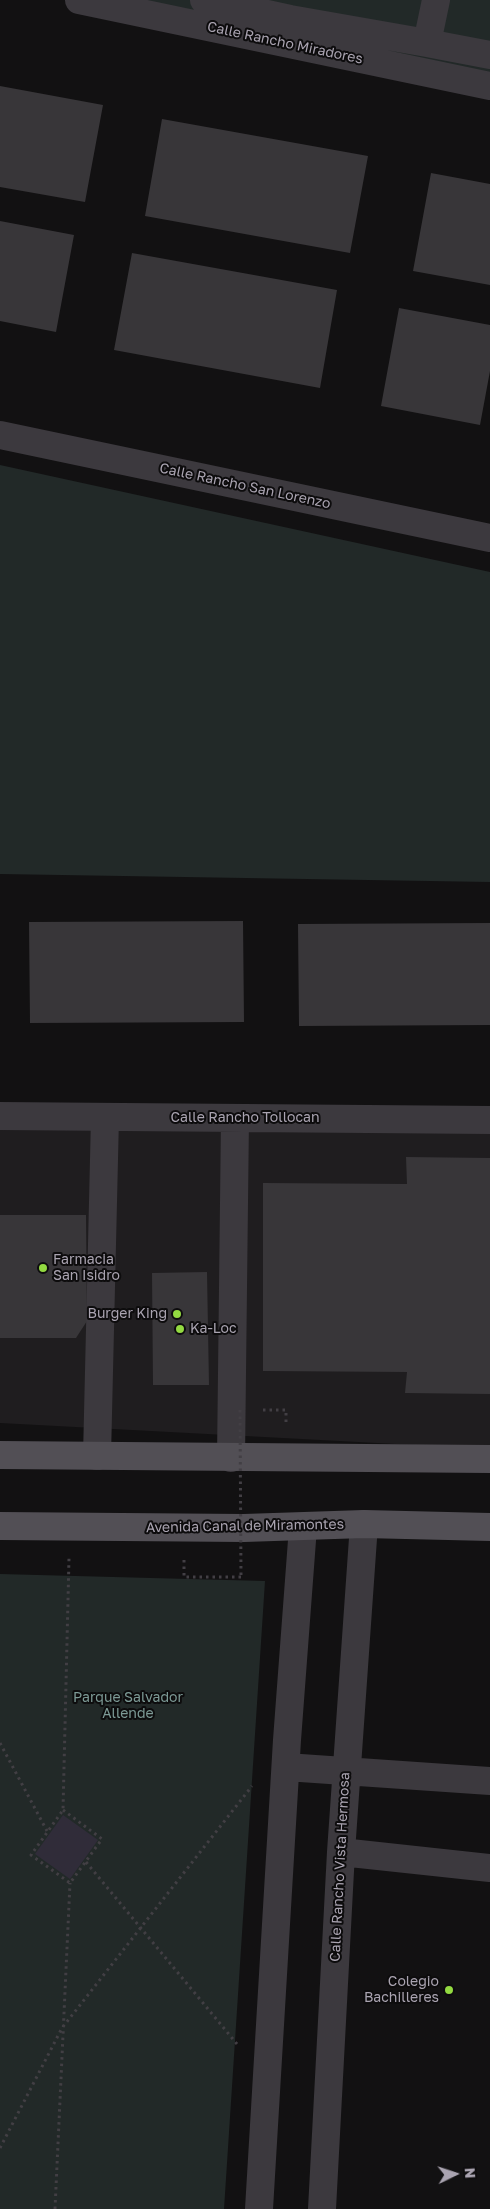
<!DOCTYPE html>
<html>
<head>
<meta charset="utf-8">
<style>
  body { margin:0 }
  #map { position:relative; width:490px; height:2209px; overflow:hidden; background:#121112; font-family:"Golos Text",sans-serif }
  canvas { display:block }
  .north { position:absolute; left:430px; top:2149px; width:50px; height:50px; -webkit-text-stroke:4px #0d0c0d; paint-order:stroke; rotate:86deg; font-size:14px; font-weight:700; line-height:20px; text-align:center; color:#aaa4b1 }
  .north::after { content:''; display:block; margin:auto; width:18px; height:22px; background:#aaa4b1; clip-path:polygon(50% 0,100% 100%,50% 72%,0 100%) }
</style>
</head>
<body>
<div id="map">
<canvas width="490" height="2209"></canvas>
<div class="north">N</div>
</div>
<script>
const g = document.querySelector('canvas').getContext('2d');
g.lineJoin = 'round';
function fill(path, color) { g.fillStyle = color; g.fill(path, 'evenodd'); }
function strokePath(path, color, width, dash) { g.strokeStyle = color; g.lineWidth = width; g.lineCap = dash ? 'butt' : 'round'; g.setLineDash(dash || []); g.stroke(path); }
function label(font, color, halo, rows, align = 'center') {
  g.font = font + ' "Golos Text",sans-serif'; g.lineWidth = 4; g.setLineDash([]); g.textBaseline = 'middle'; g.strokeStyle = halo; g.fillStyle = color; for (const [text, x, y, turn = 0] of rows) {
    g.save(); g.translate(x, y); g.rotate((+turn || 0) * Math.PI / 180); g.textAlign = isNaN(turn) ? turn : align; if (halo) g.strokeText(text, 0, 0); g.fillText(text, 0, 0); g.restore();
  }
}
fill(new Path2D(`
  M0 1109 490 1125V1449L0 1423Z`), '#1f1d1f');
fill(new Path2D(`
  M121 0H490V77Z
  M0 465 490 572V882L0 874Z
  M0 1574 265 1581 224 2209H0Z`), '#222928');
fill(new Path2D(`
  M63 1815 98 1840 70 1879 35 1854Z`), '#302c39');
fill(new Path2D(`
  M0 86 103 105 85 202 0 187Z
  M162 119 368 156 350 253 145 216Z
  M431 173 490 184V285L413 271Z
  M0 221 74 235 56 332 0 321Z
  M132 253 337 290 320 388 114 350Z
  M399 308 490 325V371L480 425 381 406Z
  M243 921 244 1022 30 1023 29 922Z
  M490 923V1025L299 1026 298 924Z
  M406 1157 490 1158V1394L405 1393 407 1372 263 1371V1183L407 1184Z
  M0 1215H86L87 1321 76 1338H0Z
  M207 1272 209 1385H153L152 1273Z`), '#383639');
strokePath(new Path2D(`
  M263 1410H286V1426
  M184 1560V1577H241
  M0 1743 47 1831
  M63 1810 102 1839 70 1883 31 1855 63 1810 69 1558
  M86 1862 237 2044
  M0 2148 62 2028 252 1786
  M55 2209 70 1883`), '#423f44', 3, [2.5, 4]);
strokePath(new Path2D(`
  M79 0 490 86
  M204 0 290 19 427 43 436 0
  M427 43 490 55
  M0 435 490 538
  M0 1116 490 1120
  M97 1456 105 1117
  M231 1458 235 1118
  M286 1767 490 1781
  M341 1852 490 1868
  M259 2209 287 1740 303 1527
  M322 2209 341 1852 364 1524`), '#3c393e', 28);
strokePath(new Path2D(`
  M0 1455 490 1459
  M0 1526 244 1528 364 1524 490 1527`), '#524f55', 28);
strokePath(new Path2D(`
  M240 1410 241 1577`), '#423f44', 3, [2.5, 4]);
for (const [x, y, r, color] of [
  [43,1268,5,"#93da41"],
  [177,1314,5,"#93da41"],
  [180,1329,5,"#93da41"],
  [449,1990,5,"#93da41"]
]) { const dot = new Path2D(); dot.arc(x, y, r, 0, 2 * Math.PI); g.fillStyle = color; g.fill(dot); strokePath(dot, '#0d0c0d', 2); }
label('14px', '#aaa4b1', '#0d0c0d', [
  ["Calle Rancho Miradores",285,43,12],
  ["Calle Rancho San Lorenzo",245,486,12],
  ["Calle Rancho Tollocan",245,1118],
  ["Avenida Canal de Miramontes",245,1526,-1],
  ["Calle Rancho Vista Hermosa",340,1867,-87]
]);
label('14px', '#aaa4b1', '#0d0c0d', [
  ["Farmacia",53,1260],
  ["San Isidro",53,1276],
  ["Burger King",167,1314,"right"],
  ["Ka-Loc",190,1329],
  ["Colegio",439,1982,"right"],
  ["Bachilleres",439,1998,"right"]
], 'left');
label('14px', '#7d9a96', '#0d0c0d', [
  ["Parque Salvador",128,1698],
  ["Allende",128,1714]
]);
</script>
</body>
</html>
